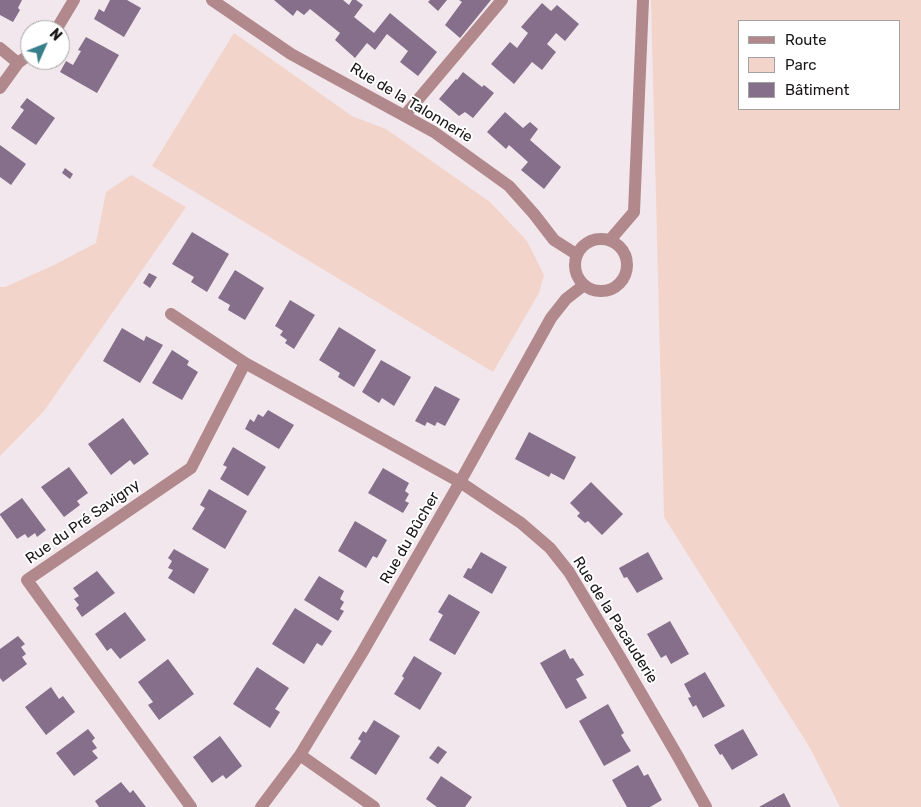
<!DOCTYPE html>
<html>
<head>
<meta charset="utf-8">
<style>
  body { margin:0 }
  #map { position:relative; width:921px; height:807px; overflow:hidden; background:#f2e7ec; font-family:Rubik,sans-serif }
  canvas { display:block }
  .legend { position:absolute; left:738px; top:20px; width:162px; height:90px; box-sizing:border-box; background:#fff; border:1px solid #a3a2a3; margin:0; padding:6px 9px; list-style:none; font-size:15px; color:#1a1618 }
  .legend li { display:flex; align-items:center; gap:10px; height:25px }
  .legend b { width:25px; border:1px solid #a3a2a3 }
  .north { position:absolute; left:20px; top:20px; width:50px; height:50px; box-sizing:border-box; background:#fff; border:1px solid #a3a2a3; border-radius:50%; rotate:46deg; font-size:14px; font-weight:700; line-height:20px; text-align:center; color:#1a1618 }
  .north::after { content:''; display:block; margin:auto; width:18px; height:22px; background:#397e8b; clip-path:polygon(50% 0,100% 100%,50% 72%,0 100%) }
</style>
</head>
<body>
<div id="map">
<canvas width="921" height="807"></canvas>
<ul class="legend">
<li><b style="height:6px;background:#b1888c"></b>Route</li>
<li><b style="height:14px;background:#f3d4ca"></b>Parc</li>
<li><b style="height:14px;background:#856f8b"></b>Bâtiment</li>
</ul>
<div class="north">N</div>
</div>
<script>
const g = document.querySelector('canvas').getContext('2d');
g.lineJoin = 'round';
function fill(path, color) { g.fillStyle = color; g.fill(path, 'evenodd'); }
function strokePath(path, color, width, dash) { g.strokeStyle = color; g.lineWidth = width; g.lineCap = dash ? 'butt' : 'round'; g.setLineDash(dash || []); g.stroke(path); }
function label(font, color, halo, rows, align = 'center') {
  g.font = font + ' Rubik,sans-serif'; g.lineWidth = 4; g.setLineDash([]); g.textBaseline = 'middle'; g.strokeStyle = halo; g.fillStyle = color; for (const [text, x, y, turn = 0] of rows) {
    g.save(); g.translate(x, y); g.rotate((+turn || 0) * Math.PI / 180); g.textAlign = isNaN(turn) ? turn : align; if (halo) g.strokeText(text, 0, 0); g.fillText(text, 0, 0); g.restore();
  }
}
fill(new Path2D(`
  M651 0H921V807H840L810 748 664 517ZM900 21V109H740V21Z
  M234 33 352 116 386 129 490 202 527 241 544 275 539 293 493 372 152 166Z
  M131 175 186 207 44 411 0 456V287H5L54 265 96 243 106 192Z`), '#f3d4ca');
fill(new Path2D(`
  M0 0H22L18 8 20 10 13 22 0 15Z
  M110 0H127L141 8 124 37 94 19 99 9 104 12Z
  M274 0H343L349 5 352 0H356L363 5 354 17 374 33 390 13 437 52 418 76 400 62 408 51 387 34 375 50 367 43 355 58 335 40 340 33 310 9 304 15 297 10 293 16Z
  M430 0H447L438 11 428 2Z
  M459 0H491L460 38 445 25 462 2Z
  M542 3 551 11 557 5 579 24 565 41 556 33 547 44 556 52 542 70 532 62 514 84 491 64 510 42 517 48 528 33 521 27Z
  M86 37 119 55 97 93 60 72 66 61 73 65 81 51 78 50Z
  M463 72 482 87 484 85 494 93 473 118 465 112 459 116 439 99 456 79 457 80Z
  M27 98 55 118 36 145 11 128 24 110 20 107Z
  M505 112 523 128 530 122 538 129 530 140 561 167 544 189 521 170 528 162 509 145 506 149 487 132Z
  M0 145 26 164 11 185 0 177Z
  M65 168 73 174 70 179 62 173Z
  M192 232 229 254 207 292 191 282 194 277 172 264Z
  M235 270 264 288 245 320 228 310 230 305 218 298Z
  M149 273 157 277 150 288 143 283Z
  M290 300 315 315 294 349 285 343 287 340 280 335 283 331 275 326Z
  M339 327 376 350 354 387 338 377 340 373 319 360Z
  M122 328 144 341 146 336 163 345 140 383 103 361Z
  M172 350 189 361 187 365 198 372 182 400 152 383Z
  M381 360 411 377 394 406 382 398 379 403 362 392Z
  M435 386 460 399 445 426 437 422 435 426 427 422 425 426 415 421Z
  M268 410 294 425 279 449 245 429 250 419 254 422 258 414 263 417Z
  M123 418 149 454 134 465 130 460 111 475 88 444Z
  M529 432 576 457 564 480 551 473 549 477 515 459Z
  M233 447 266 467 248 496 220 479 227 467 223 465Z
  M69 467 88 493 77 501 80 505 64 517 41 487Z
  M383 468 409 483 405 491 409 494 405 501 409 503 403 513 368 493Z
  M591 482 623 514 602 535 588 521 585 523 577 516 580 513 570 503Z
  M209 489 247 511 225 549 192 529 205 508 200 505Z
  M22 498 46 530 37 537 35 533 28 538 25 534 17 539 0 515V514Z
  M355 521 387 540 377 558 373 556 366 568 338 551Z
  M174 549 209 569 194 594 168 578 173 570 168 568 172 561 168 558Z
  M481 552 507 567 492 594 463 577 468 568 471 569Z
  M648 552 663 579 637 593 627 577 624 578 619 568Z
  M97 571 115 593 82 617 76 608 79 605 74 599 79 596 73 588Z
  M319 576 344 591 340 599 344 602 340 609 344 611 338 621 304 600Z
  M449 594 480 612 455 655 429 640 443 615 438 612Z
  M295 608 332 631 322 646 317 643 304 664 272 644Z
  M125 612 146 640 120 659 111 648 107 651 95 634Z
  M670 621 689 654 671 664 666 655 661 658 647 634Z
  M18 636 25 644 21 647 26 654 22 657 27 664 3 682 0 678V649Z
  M565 649 570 659 573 658 584 675 576 679 587 698 566 709 540 663Z
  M414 656 442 673 420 710 394 694 404 678 402 676Z
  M168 659 194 694 159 720 148 705 153 702 138 682Z
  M257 667 289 688 275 709 280 712 270 728 233 704Z
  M705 672 725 706 703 718 696 705 693 707 688 698 691 697 684 684Z
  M51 687 59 699 63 696 75 712 46 735 25 707Z
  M608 704 624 733 621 735 631 751 604 766 579 721Z
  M374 720 400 736 376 775 350 758 361 741 358 739 363 731 366 733Z
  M88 729 95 738 92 741 97 748 92 751 98 758 74 776 56 753Z
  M743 729 758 755 732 770 722 754 720 755 714 745Z
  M220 736 242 766 226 779 223 775 212 783 193 757Z
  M438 746 447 752 438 764 429 758Z
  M638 765 644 776 648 774 662 800 650 807H627L612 780Z
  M441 776 472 797 465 807H437L426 799Z
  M121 782 130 793 133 790 146 807H99L95 801Z
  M784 793 791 807H759Z`), '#856f8b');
strokePath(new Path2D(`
  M212 0 291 54 434 132 509 186 534 214 554 240 576 254
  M56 30 74 0
  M0 48 18 63 30 54
  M0 88 18 63
  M405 115 502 0
  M575 265a26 26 0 1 1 52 0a26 26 0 1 1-52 0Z
  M610 240 634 212 643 0
  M171 314 245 363 460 482 521 523 550 548 569 572 620 657 677 755 706 807
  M300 755 374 807
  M191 807 27 580 191 468 245 363
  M261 807 300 755 362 653 460 482 551 318 566 299 584 285`), '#b1888c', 12);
label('15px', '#1a1618', '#fff', [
  ["Rue de la Talonnerie",411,103,31],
  ["Rue du Pré Savigny",83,522,-35],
  ["Rue du Bûcher",410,538,-60],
  ["Rue de la Pacauderie",615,620,58]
]);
</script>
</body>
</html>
